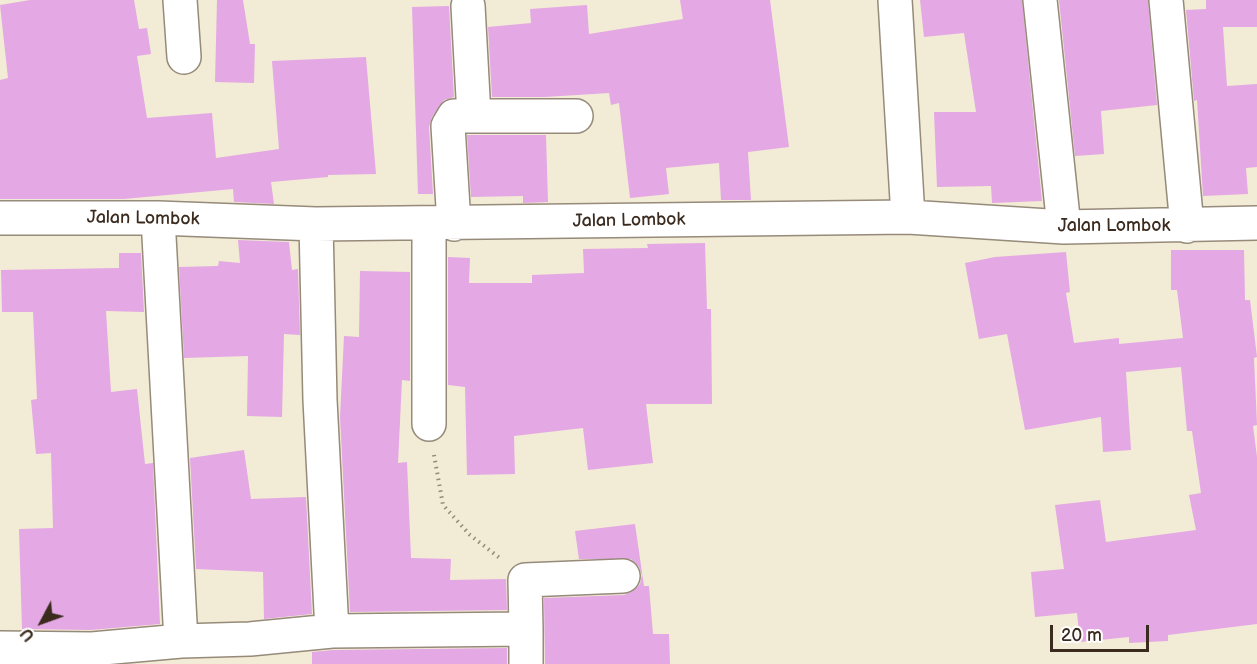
<!DOCTYPE html>
<html>
<head>
<meta charset="utf-8">
<style>
  body { margin:0 }
  #map { position:relative; width:1257px; height:664px; overflow:hidden; background:#f2ebd5; font-family:"Balsamiq Sans",sans-serif }
  canvas { display:block }
  .north { position:absolute; left:12px; top:592px; width:60px; height:60px; -webkit-text-stroke:4px #fff; paint-order:stroke; rotate:229deg; font-size:16px; font-weight:700; line-height:24px; text-align:center; color:#3b2a1e }
  .north::after { content:''; display:block; margin:auto; width:21px; height:27px; background:#3b2a1e; clip-path:polygon(50% 0,100% 100%,50% 72%,0 100%) }
  .scale { position:absolute; left:1050px; top:625px; width:99px; height:27px; box-sizing:border-box; border:3px solid #3b2a1e; border-top:0; padding-left:8px; font-size:18px; line-height:21px; white-space:nowrap; color:#3b2a1e; -webkit-text-stroke:4px #fff; paint-order:stroke }
</style>
</head>
<body>
<div id="map">
<canvas width="1257" height="664"></canvas>
<div class="north">U</div>
<div class="scale">20 m</div>
</div>
<script>
const g = document.querySelector('canvas').getContext('2d');
g.lineJoin = 'round';
function fill(path, color) { g.fillStyle = color; g.fill(path, 'evenodd'); }
function strokePath(path, color, width, dash) { g.strokeStyle = color; g.lineWidth = width; g.lineCap = dash ? 'butt' : 'round'; g.setLineDash(dash || []); g.stroke(path); }
function label(font, color, halo, rows, align = 'center') {
  g.font = font + ' "Balsamiq Sans",sans-serif'; g.lineWidth = 4.5; g.setLineDash([]); g.textBaseline = 'middle'; g.strokeStyle = halo; g.fillStyle = color; for (const [text, x, y, turn = 0] of rows) {
    g.save(); g.translate(x, y); g.rotate((+turn || 0) * Math.PI / 180); g.textAlign = isNaN(turn) ? turn : align; if (halo) g.strokeText(text, 0, 0); g.fillText(text, 0, 0); g.restore();
  }
}
fill(new Path2D(`
  M30 0H134L139 29 147 28 151 54 137 56 147 118 212 113 216 158 279 149 272 61 366 57 376 174 328 175V177L271 182 274 204 234 202 233 189 124 199H0V80L8 78 0 5Z
  M217 0H243L250 44H255L254 83 215 82Z
  M680 0H770L789 147 748 152 751 200H721L719 163 666 168 669 194 630 198 619 103 611 105 609 93 545 97H492L488 27 531 23 530 9 587 5 589 34 683 19Z
  M920 0H1022L1042 201 992 203 991 186 937 187 934 112H976L964 33 924 37Z
  M1059 0H1148L1157 105 1101 111 1104 154 1075 156Z
  M1206 0H1257V27H1223L1227 86 1257 84V167L1246 168 1248 194 1203 196 1197 100 1194 101 1186 10 1206 9Z
  M449 6 454 97 444 100 432 117 429 127 433 194H418L412 7Z
  M467 135H546L548 202 523 203V196L471 197Z
  M238 240 289 242 292 270 298 269 300 335 284 334 282 417 247 416 248 356 184 358 179 267 218 266 219 261 240 263Z
  M705 243 707 309H711L712 404H646L653 463 588 470 583 428 514 436 515 474 467 475 465 387 448 385V257L470 258 469 283H532V275L584 273 583 249 648 248 647 244Z
  M1171 250H1244L1245 300H1250L1257 357 1254 358 1257 425 1253 426 1257 457V624L1168 635V641L1129 643V637L1080 642 1077 613 1035 617 1031 572 1064 569 1055 505 1100 500 1106 542 1196 530 1189 495 1201 493 1192 431H1187L1181 367 1126 372 1131 450 1103 452 1101 417 1025 430 1007 334 979 339 965 263 995 257 1066 252 1070 292 1066 293 1074 343 1119 338V344L1183 338 1177 290H1171Z
  M119 253H141L144 312 106 311 111 392 137 389 145 464 153 463 160 624 91 630 22 629 19 529 53 528 51 453 36 454 31 400 37 399 33 312H2L1 270 119 268Z
  M360 271 410 272V381L402 380 398 463 407 462 411 558 451 559 450 580 506 579 507 610 350 612 340 417 344 336 359 337Z
  M244 450 251 499 306 497 312 614 264 619 263 572 196 569 190 458Z
  M635 524 644 586H649L653 634H669L670 664H545L544 598 624 595 633 591 640 584 642 575 639 567 631 559H579L575 531Z
  M507 648V664H312V652L333 650Z`), '#e4a8e5');
const minor = new Path2D(`
  M180 0 184 57
  M895 0 908 217
  M1040 0 1064 227
  M1166 0 1187 226
  M468 6 474 116
  M0 218H158L316 224 908 217 1064 227 1257 223
  M158 218 181 641 250 639 332 631 526 629 525 580 623 576
  M316 224 320 400 332 631
  M454 224 448 126 454 116H576
  M429 424V223
  M526 629V664
  M0 648 92 649 181 641`);
strokePath(minor, '#968a7a', 36);
strokePath(new Path2D(`
  M434 455 443 505 470 535 501 559`), '#968a7a', 4, [1.5, 4.5]);
strokePath(minor, '#fff', 33);
label('18px', '#3b2a1e', '#fff', [
  ["Jalan Lombok",143,219,1],
  ["Jalan Lombok",629,221,-1],
  ["Jalan Lombok",1114,226]
]);
</script>
</body>
</html>
